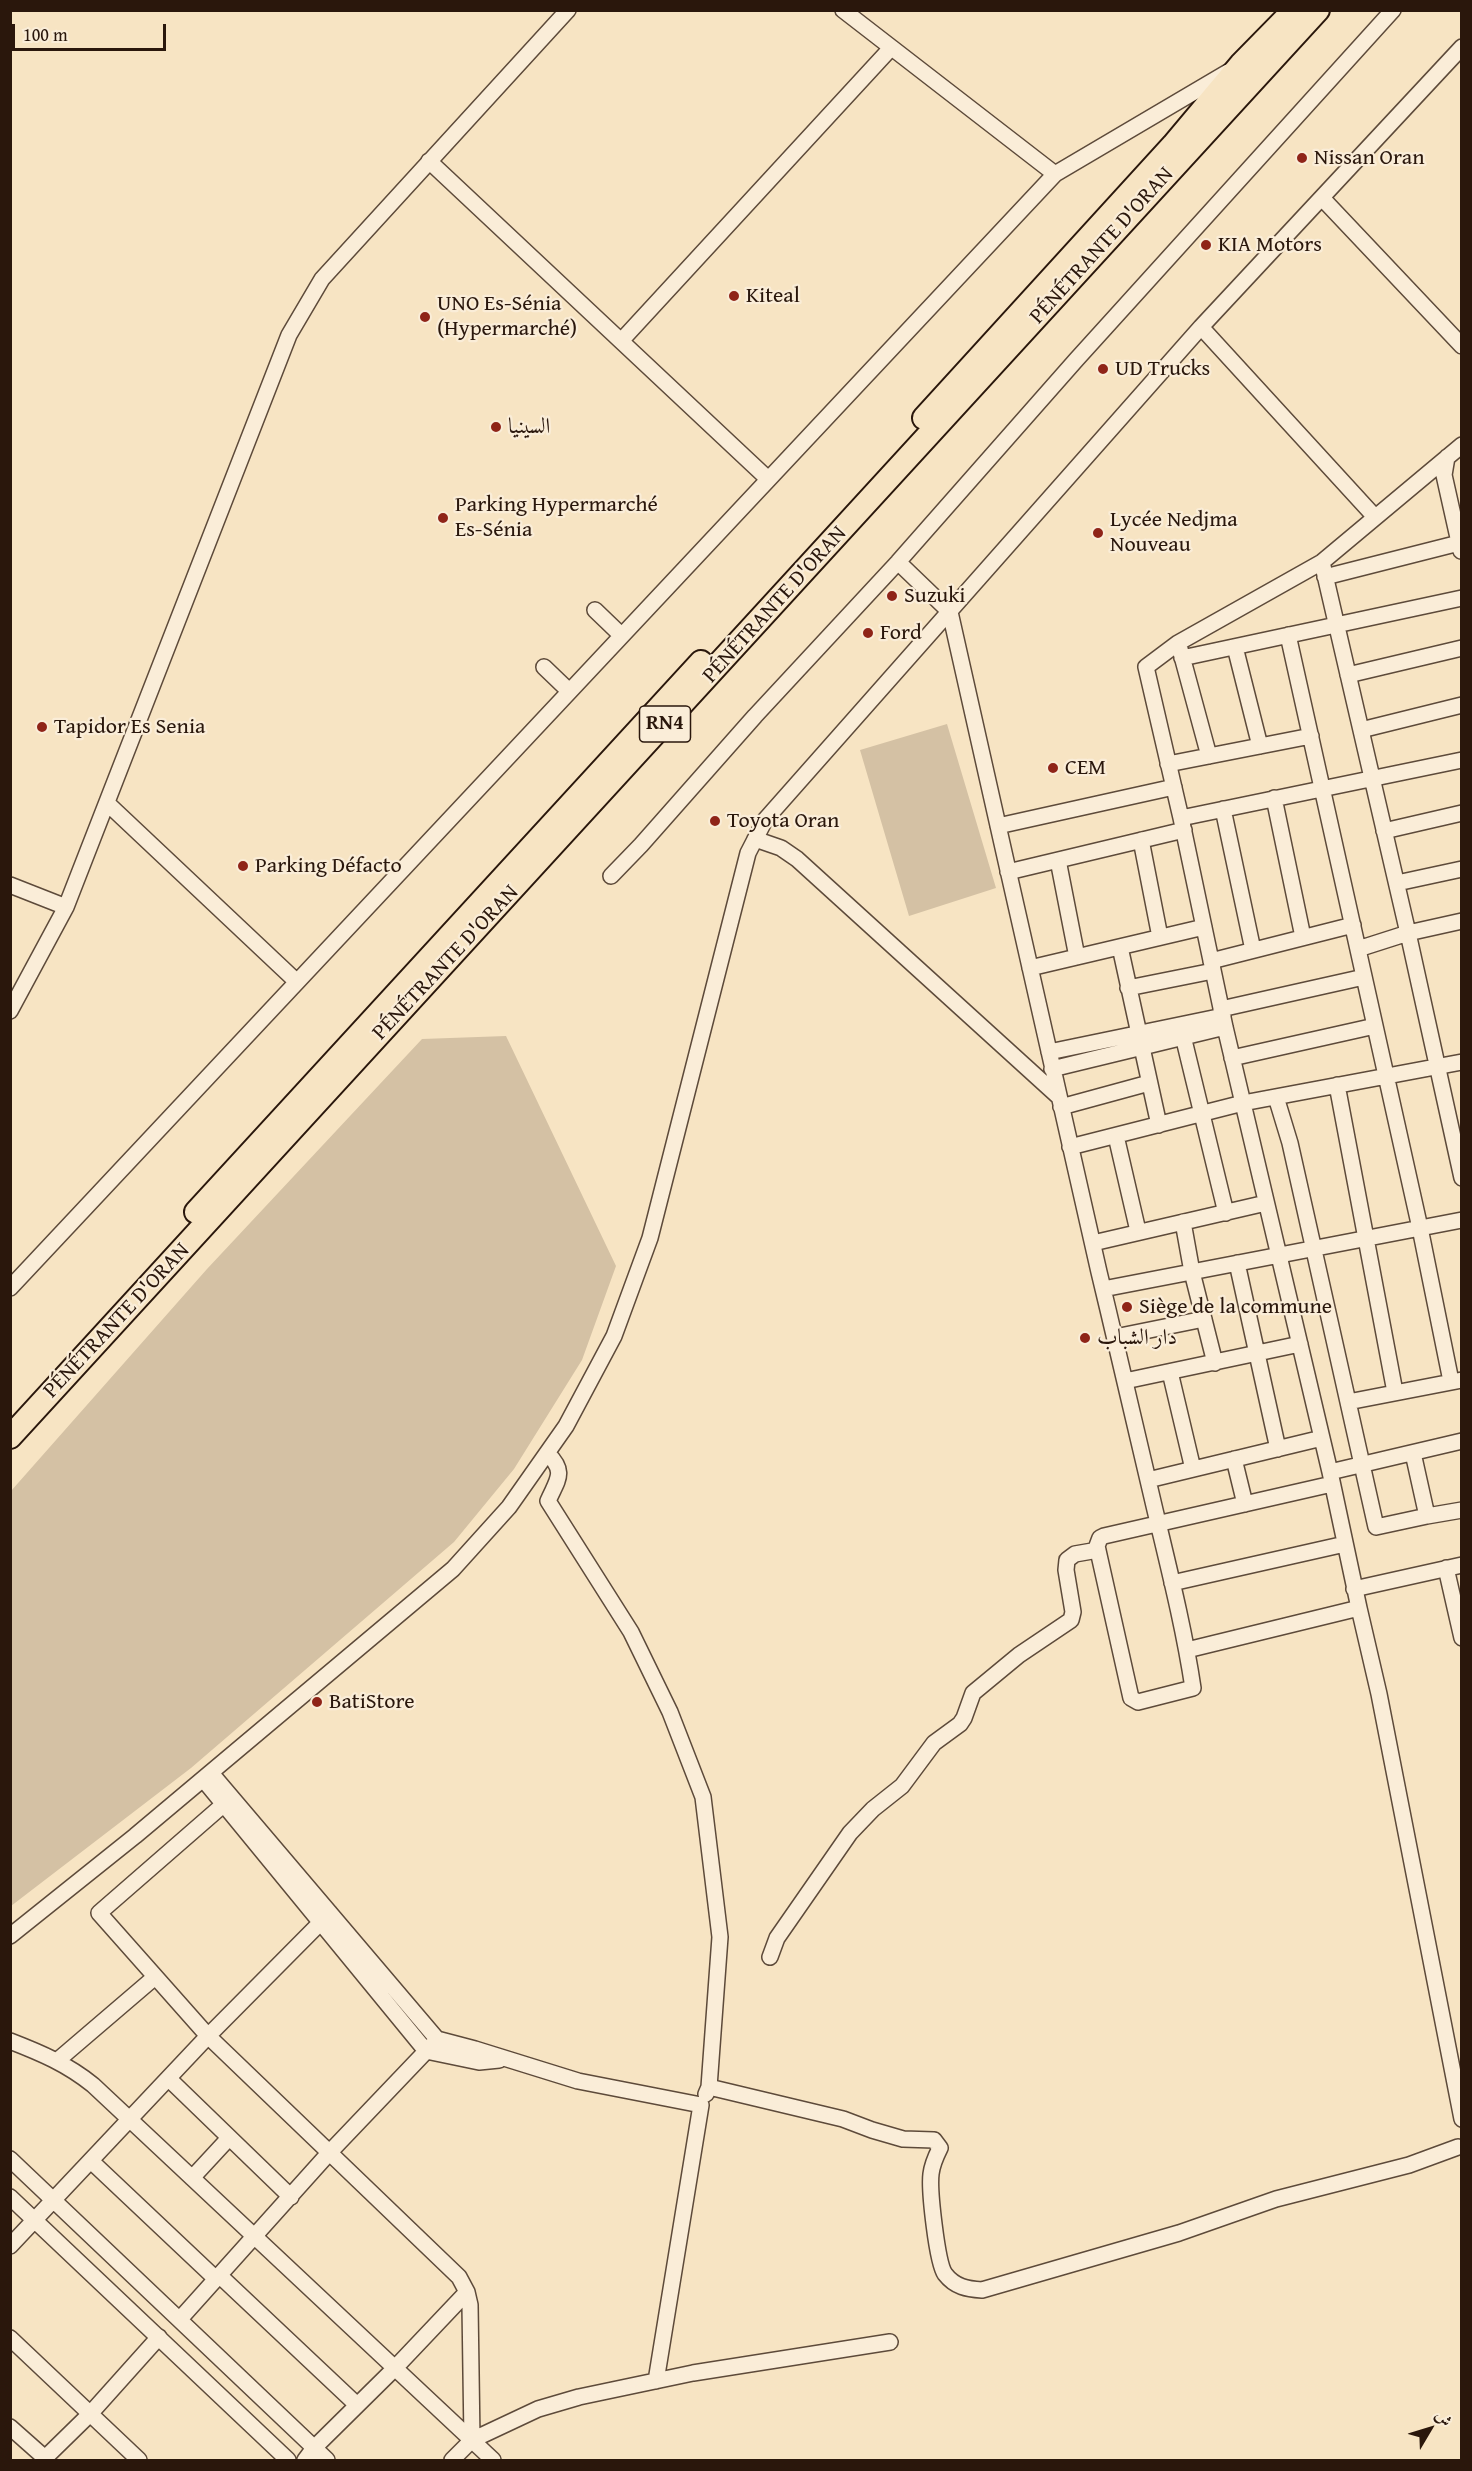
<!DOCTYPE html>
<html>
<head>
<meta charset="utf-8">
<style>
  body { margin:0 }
  #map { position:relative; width:1472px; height:2471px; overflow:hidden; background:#f7e4c3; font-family:"Gentium Book Plus",Amiri,serif }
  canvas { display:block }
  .frame { position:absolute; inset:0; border:12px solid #2a170c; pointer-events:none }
  .north { position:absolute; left:1400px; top:2399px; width:60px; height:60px; -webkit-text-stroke:4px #faedd8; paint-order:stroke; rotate:52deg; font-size:16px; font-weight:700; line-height:24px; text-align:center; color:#2a170c }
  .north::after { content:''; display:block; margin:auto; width:21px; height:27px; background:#2a170c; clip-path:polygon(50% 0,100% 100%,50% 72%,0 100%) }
  .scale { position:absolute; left:12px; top:24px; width:154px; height:27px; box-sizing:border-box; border:3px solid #2a170c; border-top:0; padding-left:8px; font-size:18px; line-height:21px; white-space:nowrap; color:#2a170c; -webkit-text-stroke:4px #faedd8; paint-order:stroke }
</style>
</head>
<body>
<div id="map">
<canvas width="1472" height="2471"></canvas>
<div class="frame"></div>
<div class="north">ش</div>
<div class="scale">100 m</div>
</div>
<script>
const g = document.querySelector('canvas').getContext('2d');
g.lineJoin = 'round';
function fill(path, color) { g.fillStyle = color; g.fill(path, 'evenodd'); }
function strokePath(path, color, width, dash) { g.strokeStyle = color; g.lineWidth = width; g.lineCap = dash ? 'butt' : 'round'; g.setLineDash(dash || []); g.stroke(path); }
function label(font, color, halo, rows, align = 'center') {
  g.font = font + ' "Gentium Book Plus",Amiri,serif'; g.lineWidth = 4.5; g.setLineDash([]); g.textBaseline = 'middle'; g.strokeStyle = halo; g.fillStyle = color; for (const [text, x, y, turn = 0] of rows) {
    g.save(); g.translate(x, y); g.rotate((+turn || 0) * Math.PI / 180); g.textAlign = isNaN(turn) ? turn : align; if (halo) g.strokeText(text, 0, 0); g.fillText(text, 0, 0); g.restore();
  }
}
fill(new Path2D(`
  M947 724 996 888 909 916 860 750Z
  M506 1036 616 1266 582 1360 514 1469 454 1542 191 1768 11 1906V1491L207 1269 422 1039Z`), '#d4c1a4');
const minor = new Path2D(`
  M843 10 1055 174
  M429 161 768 479
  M1322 198 1462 346
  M1201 327 1375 517
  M621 341 891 48
  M1447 457 1444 475 1461 551
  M898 562 950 612C1000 832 1048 1052 1099 1272 1118 1351 1136 1430 1155 1510 1169 1569 1184 1628 1193 1688L1138 1702 1131 1698 1097 1546 1100 1538 1104 1536 1332 1484
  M1322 562 1408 933 1462 1178
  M1325 577 1459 543
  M595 610 621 635
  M1288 635 1420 1228 1451 1381
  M1235 647 1260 746
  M1180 649 1209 756
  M1182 658 1462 598
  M544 667 569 691
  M1348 675 1462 648
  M1361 730 1462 705
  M1168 764 1311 736
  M1274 798 1303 937
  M107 803 297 982
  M1223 809 1253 950
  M1181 818 1462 760
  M998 826 1174 787
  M1384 831 1462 813
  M755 839 781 848 797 859 1059 1097
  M1141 840 1160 937
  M1058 860 1077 957
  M1008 872 1184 830
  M611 876 641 845 755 716 898 562 1076 360 1393 10
  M1397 883 1462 869
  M10 885 66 907
  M1120 947 1159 1125
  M1358 949 1408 933 1462 921
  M1211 961 1353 925
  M1030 968 1204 927
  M1128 988 1213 971
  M1221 1009 1364 977
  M10 1011 66 907 289 335 322 279 568 10
  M1183 1036 1226 1213
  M1049 1052 1223 1016
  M1232 1058 1375 1026
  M1052 1069 1225 1027
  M1337 1085 1395 1392
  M1276 1097 1290 1143 1376 1527 1427 1516
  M1061 1107 1149 1083
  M1116 1136 1138 1231
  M1070 1147 1243 1103 1462 1062
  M1183 1222 1192 1272 1215 1363
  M1093 1243 1266 1203
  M1237 1263 1278 1449
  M10 1288 1055 174 1228 72
  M1103 1289 1462 1220
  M1115 1337 1204 1319
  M1170 1372 1193 1469
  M1125 1381 1300 1344
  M1348 1402 1462 1380
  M547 1453C567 1472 557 1480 548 1501L631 1632 670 1712 703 1797 720 1937 709 2087 706 2094
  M1413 1453 1427 1516 1462 1510
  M1234 1459 1245 1504
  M1330 1472 1462 1441
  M1148 1480 1322 1438
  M1446 1568 1462 1638
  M1172 1583 1345 1544
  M1354 1589 1462 1565
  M1359 1608 1330 1472 1225 1027 1181 818 1146 667 1178 643 1322 562 1462 445
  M1187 1650 1359 1608 1379 1694 1462 2119
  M211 1773 437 2039 475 2049 578 2081 701 2105 656 2381
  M203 1779 426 2051 479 2062 499 2060
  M223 1805 99 1913 208 2036 459 2277 467 2292 470 2305 472 2440
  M10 1936 135 1836 453 1569 509 1507 566 1426 614 1336 650 1238 748 853 765 820 1201 327 1462 47
  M770 1957 777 1938 850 1833 873 1809 902 1786 934 1743 960 1724 964 1718 973 1693 1019 1655 1071 1620 1073 1612 1066 1570 1067 1560 1075 1554 1098 1550
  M10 2041C41 2053 67 2064 93 2085L493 2460
  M58 2060 155 1977
  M169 2079 291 2197
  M709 2087 843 2119 872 2130 903 2139 934 2140 940 2148C936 2156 932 2165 931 2174 929 2190 937 2263 945 2274 955 2287 967 2289 982 2290L1179 2233 1276 2199 1409 2165 1458 2147
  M10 2159 327 2460
  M91 2161 216 2279
  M192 2178 229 2138
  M10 2197 288 2460
  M10 2246 208 2036 330 1913
  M219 2275 357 2405
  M180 2319 329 2153 433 2044
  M10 2338 139 2460
  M10 2427 45 2458 90 2414 159 2337
  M305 2460 314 2448 394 2369 467 2292
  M452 2460 472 2440 538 2409 579 2397 693 2373 890 2342`);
const highway = new Path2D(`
  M924 418 1173 145 1241 64 1294 10
  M196 1212 701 662
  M10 1437 1318 10`);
strokePath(minor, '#5d4a3a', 18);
strokePath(highway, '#2a170c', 26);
strokePath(minor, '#faedd8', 15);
strokePath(highway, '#f7e4c3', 22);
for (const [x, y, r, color] of [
  [1302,158,6,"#8f2418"],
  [1206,245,6,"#8f2418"],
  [734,296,6,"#8f2418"],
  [425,317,6,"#8f2418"],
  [1103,369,6,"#8f2418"],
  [496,427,6,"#8f2418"],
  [443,518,6,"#8f2418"],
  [1098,533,6,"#8f2418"],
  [892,596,6,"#8f2418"],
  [868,633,6,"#8f2418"],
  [42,727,6,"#8f2418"],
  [1053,768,6,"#8f2418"],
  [715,821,6,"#8f2418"],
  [243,866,6,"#8f2418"],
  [1127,1307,6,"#8f2418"],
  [1085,1338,6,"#8f2418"],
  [317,1702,6,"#8f2418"]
]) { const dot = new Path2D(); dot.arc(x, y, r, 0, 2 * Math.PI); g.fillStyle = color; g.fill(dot); strokePath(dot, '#faedd8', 2); }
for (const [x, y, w] of [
  [665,724,51]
]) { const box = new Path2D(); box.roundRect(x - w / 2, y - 18, w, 36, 4.5); g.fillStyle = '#faedd8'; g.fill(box); strokePath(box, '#2a170c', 1.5); }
label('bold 21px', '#2a170c', null, [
  ["RN4",665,724]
]);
label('22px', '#2a170c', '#faedd8', [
  ["Nissan Oran",1314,158],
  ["KIA Motors",1218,245],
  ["Kiteal",746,296],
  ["UNO Es-Sénia",437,304],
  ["(Hypermarché)",437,329],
  ["UD Trucks",1115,369],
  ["السينيا",508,427],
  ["Parking Hypermarché",455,505],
  ["Es-Sénia",455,530],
  ["Lycée Nedjma",1110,520],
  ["Nouveau",1110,545],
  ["Suzuki",904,596],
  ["Ford",880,633],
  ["Tapidor Es Senia",54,727],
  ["CEM",1065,768],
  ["Toyota Oran",727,821],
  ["Parking Défacto",255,866],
  ["Siège de la commune",1139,1307],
  ["دار الشباب",1097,1338],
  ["BatiStore",329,1702]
], 'left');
label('22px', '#2a170c', '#faedd8', [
  ["PÉNÉTRANTE D'ORAN",1102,246,-48],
  ["PÉNÉTRANTE D'ORAN",775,605,-48],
  ["PÉNÉTRANTE D'ORAN",446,963,-47],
  ["PÉNÉTRANTE D'ORAN",117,1321,-47]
]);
</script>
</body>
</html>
